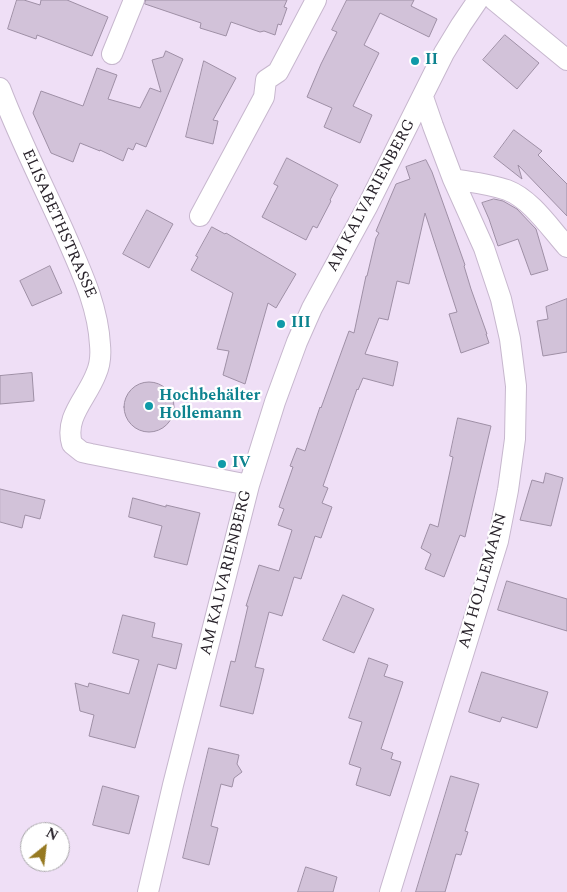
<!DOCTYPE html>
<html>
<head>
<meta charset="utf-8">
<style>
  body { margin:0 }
  #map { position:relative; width:567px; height:892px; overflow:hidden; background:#efdff6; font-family:Spectral,serif }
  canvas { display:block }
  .north { position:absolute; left:20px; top:822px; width:50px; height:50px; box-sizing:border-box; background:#fff; border:1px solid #a9a7aa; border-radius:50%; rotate:29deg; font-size:14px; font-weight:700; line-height:20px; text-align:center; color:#28222a }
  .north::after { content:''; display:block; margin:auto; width:18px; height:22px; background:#967921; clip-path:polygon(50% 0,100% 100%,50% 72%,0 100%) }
</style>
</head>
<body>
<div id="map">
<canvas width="567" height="892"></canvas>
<div class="north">N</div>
</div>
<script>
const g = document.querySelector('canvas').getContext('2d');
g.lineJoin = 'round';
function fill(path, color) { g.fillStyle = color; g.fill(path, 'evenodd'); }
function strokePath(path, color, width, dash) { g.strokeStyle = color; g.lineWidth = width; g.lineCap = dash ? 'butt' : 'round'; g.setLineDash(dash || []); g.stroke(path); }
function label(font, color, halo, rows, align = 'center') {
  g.font = font + ' Spectral,serif'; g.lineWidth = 4.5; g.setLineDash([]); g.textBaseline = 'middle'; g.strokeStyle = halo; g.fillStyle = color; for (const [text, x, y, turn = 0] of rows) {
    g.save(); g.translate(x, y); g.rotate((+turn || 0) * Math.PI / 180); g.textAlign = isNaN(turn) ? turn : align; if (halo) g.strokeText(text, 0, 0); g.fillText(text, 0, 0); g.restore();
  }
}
const building = new Path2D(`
  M17 0H24L40 5 41 0H67L108 17 92 56 37 35 36 39 8 29Z
  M146 0H287L284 7 287 8 281 25 278 24 275 35 264 31 260 32 231 22 226 36 200 28 201 23 145 4Z
  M347 0H414L411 6 437 19 429 37 380 13 364 45 379 53 353 106 372 115 360 143 324 127 332 108 307 97 321 64 337 32 332 30Z
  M505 35 539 63 517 89 483 60Z
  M166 51 183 59 146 147 136 143 133 150 128 148 123 161 100 150V151L80 143 73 162 51 153 33 113 41 91 83 106 97 68 117 75 108 99 140 108 150 88 161 92 152 60 163 57Z
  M204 61 236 78 213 120 218 121 213 144 186 137Z
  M514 130 542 151 538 155 567 184V216L518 165 522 179 494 157Z
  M287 158 338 185 330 200 331 201 317 228 313 226 306 240 262 217 278 186 274 184Z
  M426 160 432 172 465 265 464 266 471 289 487 334H486L489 343 461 353 449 314 457 312 425 213 409 284 397 281 388 320 379 318 365 354 398 362 393 386 363 378 358 390 357 389 323 486 328 488 322 503 332 507 321 538 315 536 301 579 294 577 282 616 269 612 255 667 264 669 253 714 220 706 231 661 235 662 248 606H246L259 565 279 571 292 530 278 525 284 509 279 507 293 467 290 466 297 448 305 451 320 407 321 408 349 331 354 333 366 276H367L376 238 379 233 376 231 396 184 410 179 406 167Z
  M494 199 503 201 517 209 536 229 548 270 531 275 518 239 498 246 489 219 482 203Z
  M147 210 173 224 149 268 123 254Z
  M212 227 225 234 226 233 296 274 276 308 268 303 245 384 223 375 229 351 217 349 233 293 191 270 198 257 196 256Z
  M50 266 62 293 32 306 20 281Z
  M567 299V352L543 356 537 321 548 319 546 307Z
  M32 373 34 401 0 404V376Z
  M124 407a25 25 0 1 1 50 0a25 25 0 1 1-50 0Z
  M458 418 491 426 465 537 460 535 444 577 425 569 431 554 421 548 430 524 438 527 453 457 450 456Z
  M546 473 563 478 551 526 520 520 532 480 543 483Z
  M0 489 45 500 40 519 25 515 22 528 0 522Z
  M133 498 166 507V505L200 513 187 565 154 557 162 526 129 517Z
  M507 581 567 599V631L498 610Z
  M343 595 374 609 354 653 323 640Z
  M123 615 155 623 152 637 182 644 176 669 158 664 135 748 89 736 94 715 80 711 75 683 88 687 89 683 129 694 139 660 113 653Z
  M369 658 388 665 384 676 403 682 381 749 393 753 391 759 401 762 390 796 356 785 361 768 349 764 362 722 349 718Z
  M482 672 548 692 537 728 502 717 500 722 469 712Z
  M209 748 239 755 237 764 242 772 234 778 232 787 221 784 211 826 218 828 209 865 183 858Z
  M451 776 479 784 465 831 468 832 461 855 456 854 445 892H416Z
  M103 786 139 796 129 834 93 825Z
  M306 867 337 877 333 892H298Z`);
fill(building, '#d2c2d9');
strokePath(building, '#9e8fa5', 1);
const street = new Path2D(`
  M494 0 567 60
  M112 54 134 0
  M0 88C19 138 43 185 65 234 80 269 98 305 100 345 101 355 100 365 96 374 87 398 64 417 72 444L82 452 91 454 249 485
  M453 179C471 182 490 184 507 190 531 199 550 228 567 247
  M200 216 264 97 266 80 278 72 316 0
  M148 892 173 785 249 485 275 402 297 342 312 308 367 207 444 53 461 25 478 0
  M390 892 498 541 508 490 515 439 516 386 510 339 501 299 484 248 453 179 433 126 423 97`);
strokePath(street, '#c7b7ce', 22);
strokePath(street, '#fff', 20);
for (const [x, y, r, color] of [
  [415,61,5,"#0f9aa8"],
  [281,324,5,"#0f9aa8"],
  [149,406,5,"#0f9aa8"],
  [222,464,5,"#0f9aa8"]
]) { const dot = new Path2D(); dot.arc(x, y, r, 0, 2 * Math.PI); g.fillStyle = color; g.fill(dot); strokePath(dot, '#fff', 2); }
label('bold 16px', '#0d838f', '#fff', [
  ["II",425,61],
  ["III",291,324],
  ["Hochbehälter",159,397],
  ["Hollemann",159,415],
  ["IV",232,464]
], 'left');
label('16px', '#28222a', '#fff', [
  ["AM KALVARIENBERG",372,196,-62],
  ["ELISABETHSTRASSE",58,224,66],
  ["AM KALVARIENBERG",227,573,-76],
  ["AM HOLLEMANN",484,581,-74]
]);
</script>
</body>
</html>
